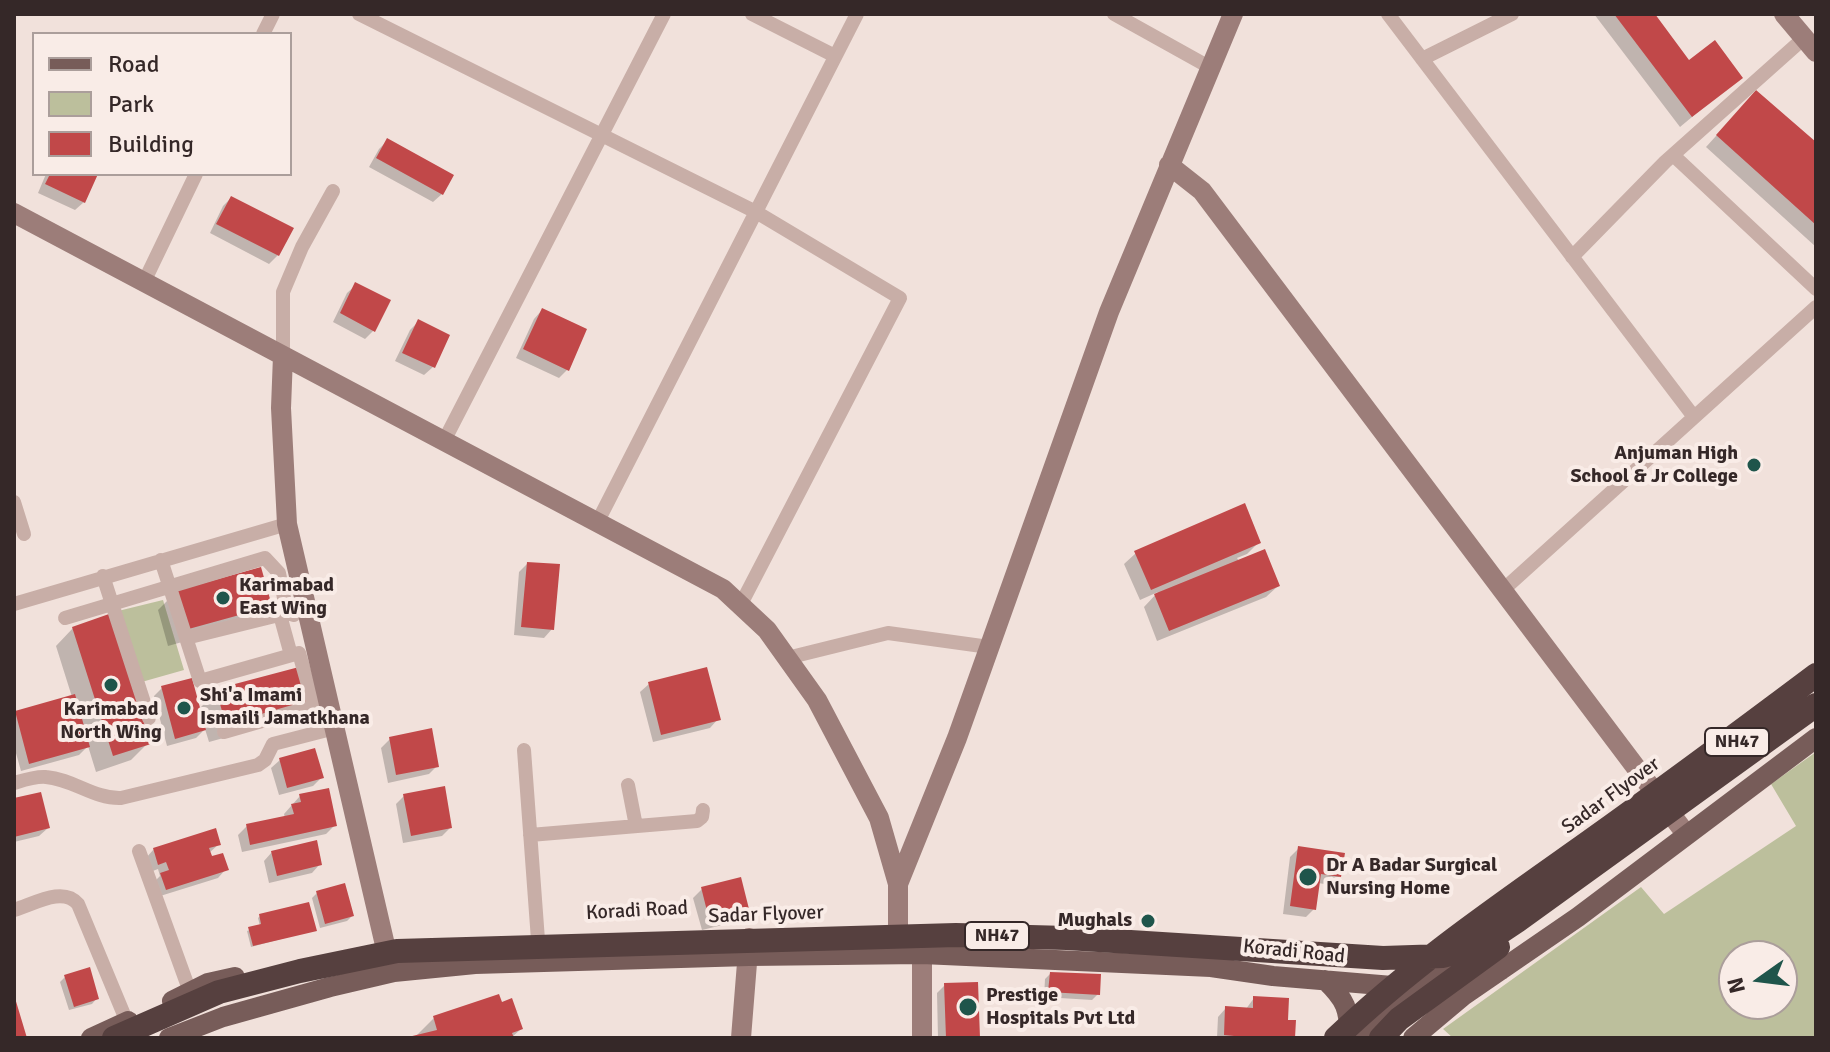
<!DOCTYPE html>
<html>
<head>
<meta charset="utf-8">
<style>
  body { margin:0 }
  #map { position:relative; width:1830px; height:1052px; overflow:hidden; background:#f1e1db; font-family:Signika,sans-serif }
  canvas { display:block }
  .frame { position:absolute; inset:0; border:16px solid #352828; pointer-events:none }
  .legend { position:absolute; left:32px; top:32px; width:260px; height:144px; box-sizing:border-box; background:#f9ece7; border:2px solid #ab9e9b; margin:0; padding:10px 14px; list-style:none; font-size:24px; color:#352828 }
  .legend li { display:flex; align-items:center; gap:16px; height:40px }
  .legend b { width:40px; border:2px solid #ab9e9b }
  .north { position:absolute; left:1718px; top:940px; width:80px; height:80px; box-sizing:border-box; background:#f9ece7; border:2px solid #ab9e9b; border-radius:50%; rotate:256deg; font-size:22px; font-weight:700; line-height:32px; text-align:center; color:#352828 }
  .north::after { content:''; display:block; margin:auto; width:28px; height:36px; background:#1f554b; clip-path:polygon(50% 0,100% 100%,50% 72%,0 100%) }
</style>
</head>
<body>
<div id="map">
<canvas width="1830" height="1052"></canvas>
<div class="frame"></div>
<ul class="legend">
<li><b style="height:10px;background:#775c59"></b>Road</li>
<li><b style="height:22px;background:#bcbf9c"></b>Park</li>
<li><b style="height:22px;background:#c14849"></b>Building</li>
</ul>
<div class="north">N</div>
</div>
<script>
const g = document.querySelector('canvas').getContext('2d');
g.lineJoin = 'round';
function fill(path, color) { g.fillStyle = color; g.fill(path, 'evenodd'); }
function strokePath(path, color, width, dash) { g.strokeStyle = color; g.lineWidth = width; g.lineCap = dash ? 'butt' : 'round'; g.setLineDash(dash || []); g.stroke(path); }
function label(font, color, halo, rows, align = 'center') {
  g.font = font + ' Signika,sans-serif'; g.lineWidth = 8; g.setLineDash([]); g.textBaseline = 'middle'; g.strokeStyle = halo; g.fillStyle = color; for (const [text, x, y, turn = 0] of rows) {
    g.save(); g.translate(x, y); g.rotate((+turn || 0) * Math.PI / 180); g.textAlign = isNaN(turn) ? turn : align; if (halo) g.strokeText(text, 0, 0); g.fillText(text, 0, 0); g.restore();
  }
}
fill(new Path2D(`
  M163 600 184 670 138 683 118 611Z
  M1816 752V1038H1453L1443 1029 1641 887 1664 914 1796 826 1771 784ZM1734 956H1782V1004H1734Z`), '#bcbf9c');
fill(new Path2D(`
  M1594 14H1652L1689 63 1740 77 1680 127Z
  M1745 104 1816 144V247L1706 147Z
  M387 141 442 194 433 202 369 167 379 149Z
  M46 174H96L84 202 75 210 38 193Z
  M231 198 278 255 269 264 210 233 223 206Z
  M356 285 374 330 365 339 333 322 347 293Z
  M542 310 567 370 559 378 516 358 534 319Z
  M418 322 448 336 433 367 424 375 395 361 410 330Z
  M1259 542 1247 554 1237 558 1239 561 1278 586 1266 597 1157 641 1144 607 1158 592 1140 600 1124 564 1136 553Z
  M527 564 552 629 544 638 514 635 519 572Z
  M176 592 270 605 253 622 168 646 158 610Z
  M73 628 148 743 131 760 96 772 88 746 79 755 21 771 14 746V714L72 697 56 646Z
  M649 684 718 719 710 728 653 742 640 692Z
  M162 688 199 709 217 691 289 720 209 742 205 729 196 738 167 746 154 696Z
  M390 739 437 766 429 774 388 783 381 748Z
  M314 750 322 777 313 786 279 795 271 768 280 760Z
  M300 796 335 825 326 834 242 852 238 835 247 826 285 818 284 814Z
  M404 796 450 828 442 836 403 843 396 804Z
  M14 800 48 828 39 836 14 842Z
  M219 844 209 853 226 869 218 878 157 897 153 883 160 876 158 869 150 872 146 858 154 849Z
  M1299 848 1340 876 1331 885 1318 883 1314 909 1306 917 1283 914 1290 857Z
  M272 852 320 864 312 873 269 883 264 861Z
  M702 889 748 913 739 921 702 930 693 898Z
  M317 893 352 916 347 921 320 928 312 898Z
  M260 916 315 930 251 947 247 931 260 926 258 918Z
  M1050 974 1098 994 1092 1000 1044 997 1045 979Z
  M65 977 97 998 92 1004 69 1010 60 982Z
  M945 985 978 1038H938L937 993Z
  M1254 998 1286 1022 1293 1038H1217L1218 1017 1226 1008 1246 1009Z
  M434 1018 521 1029 511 1038H409L416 1036Z`), '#0003');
fill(new Path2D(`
  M1614 14H1655L1689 60 1715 40 1743 78 1692 117Z
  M1756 90 1816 142V225L1716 135Z
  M387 138 454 175 443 195 376 158Z
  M50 174H98L85 203 45 184Z
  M231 196 294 228 279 256 216 224Z
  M355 282 391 300 375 332 340 313Z
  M542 308 587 329 569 371 523 349Z
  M418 319 450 335 435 368 402 353Z
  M1245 503 1261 543 1151 590 1134 551Z
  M1265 549 1280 586 1169 631 1154 594Z
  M527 562 560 564 554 630 521 627Z
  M261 567 272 606 185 630 175 591Z
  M109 614 151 744 113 756 72 627Z
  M299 667 309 703 226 726 216 689Z
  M707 667 721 720 661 735 648 682Z
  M192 678 206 730 175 739 161 686Z
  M75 694 90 747 29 764 15 711Z
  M432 728 439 767 396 775 389 737Z
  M315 748 324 778 287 788 279 758Z
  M445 786 452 828 411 836 403 794Z
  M329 788 337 826 250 845 246 824 294 814 291 804 301 802 299 794Z
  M41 792 50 828 14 837V798Z
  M216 828 221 845 209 848 212 856 223 853 229 870 166 890 160 873 169 870 166 862 158 865 153 848Z
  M317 840 322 865 277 876 271 851Z
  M1298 846 1345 853 1341 877 1321 874 1316 910 1290 906Z
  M741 877 750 913 710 923 701 887Z
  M345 883 354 916 325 924 316 891Z
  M309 902 317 931 253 946 248 927 261 924 259 914Z
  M90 967 99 999 74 1007 64 975Z
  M1050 972 1101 974 1100 995 1048 992Z
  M978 982 980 1038H946L944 983Z
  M499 994 502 1002 512 998 523 1029 512 1033 514 1038H404L437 1030 433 1016Z
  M1253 996 1289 998 1288 1020H1296L1295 1038H1234V1036L1224 1035 1225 1006 1253 1008Z
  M14 998H15L27 1038H14Z`), '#c14849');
strokePath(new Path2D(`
  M359 14 756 212 900 298 740 606
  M752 14 835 56
  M1114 14 1211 68
  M1388 14 1694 417
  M263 34 273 14
  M1422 59 1512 14
  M1673 155 1816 289
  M1572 257 1665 162 1804 38
  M144 282 196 174
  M283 356V292L302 247 333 191
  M444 441 664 14
  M14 502 24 534
  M597 523 857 14
  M161 560 200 681 299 653 314 706 224 732
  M103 576 149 718
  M1503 590 1816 307
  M14 604 287 524
  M280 615 291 655
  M65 618 265 558 279 573 287 613
  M186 638 287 613 294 615
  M787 658 888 633 989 647
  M524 750 538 940
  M14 783C24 780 36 776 46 777 73 779 94 799 121 798L258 765 265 760 273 744 335 728
  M628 785 636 826
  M530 835 697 821 702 817 703 810
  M139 851 190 992
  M14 910C34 904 63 886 78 904L127 1022`), '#c8aea7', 14);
strokePath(new Path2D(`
  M1784 14 1816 52
  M1169 165 1202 191 1686 834
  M14 213 723 589 767 630 817 700 879 818 898 884V950
  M283 356 281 408 287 524 385 945
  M898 884 957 738 1109 312 1233 14
  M922 938V1038
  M741 1038 749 938`), '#9c7d79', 20);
strokePath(new Path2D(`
  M1465 964 1501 970
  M1325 980C1346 1000 1349 1009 1350 1038
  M172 1001 208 983 235 977
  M91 1038 128 1021
  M169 1038 223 1017 330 987 394 972 475 964 749 956 922 954 1211 967 1273 976 1416 988 1463 996
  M1359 1038 1375 1021 1459 953
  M1413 1038 1463 996 1578 917 1816 738`), '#775c59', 20);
strokePath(new Path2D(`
  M114 1038 219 992 300 971 397 951 956 935 1067 938 1383 958 1443 956 1478 947 1517 921 1816 705
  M1336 1038C1412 965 1500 905 1586 844 1663 789 1740 732 1816 675
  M1381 1038 1399 1019 1498 947`), '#56403f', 24);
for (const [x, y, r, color] of [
  [1754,465,8,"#1f554b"],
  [223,598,8,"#1f554b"],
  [111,685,8,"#1f554b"],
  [184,708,8,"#1f554b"],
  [1308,877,10,"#1f554b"],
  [1148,921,8,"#1f554b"],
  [968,1007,10,"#1f554b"]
]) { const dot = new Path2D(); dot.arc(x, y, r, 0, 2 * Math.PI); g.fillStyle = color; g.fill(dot); strokePath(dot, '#f9ece7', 3); }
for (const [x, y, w] of [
  [1737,742,64],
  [997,936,64]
]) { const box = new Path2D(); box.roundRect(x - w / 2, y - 14, w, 28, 6); g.fillStyle = '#f9ece7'; g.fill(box); strokePath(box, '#352828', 2); }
label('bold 18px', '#352828', null, [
  ["NH47",1737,742],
  ["NH47",997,936]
]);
label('bold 20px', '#352828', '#f9ece7', [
  ["Anjuman High",1738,454,"right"],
  ["School & Jr College",1738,477,"right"],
  ["Karimabad",239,586],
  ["East Wing",239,609],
  ["Shi'a Imami",200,696],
  ["Ismaili Jamatkhana",200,719],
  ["Karimabad",111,710,"center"],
  ["North Wing",111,733,"center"],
  ["Dr A Badar Surgical",1326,866],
  ["Nursing Home",1326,889],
  ["Mughals",1132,921,"right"],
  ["Prestige",986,996],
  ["Hospitals Pvt Ltd",986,1019]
], 'left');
label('20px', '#352828', '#f9ece7', [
  ["Sadar Flyover",1611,796,-36],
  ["Koradi Road",637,911,-3],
  ["Sadar Flyover",766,915,-2],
  ["Koradi Road",1294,952,6]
]);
</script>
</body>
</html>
